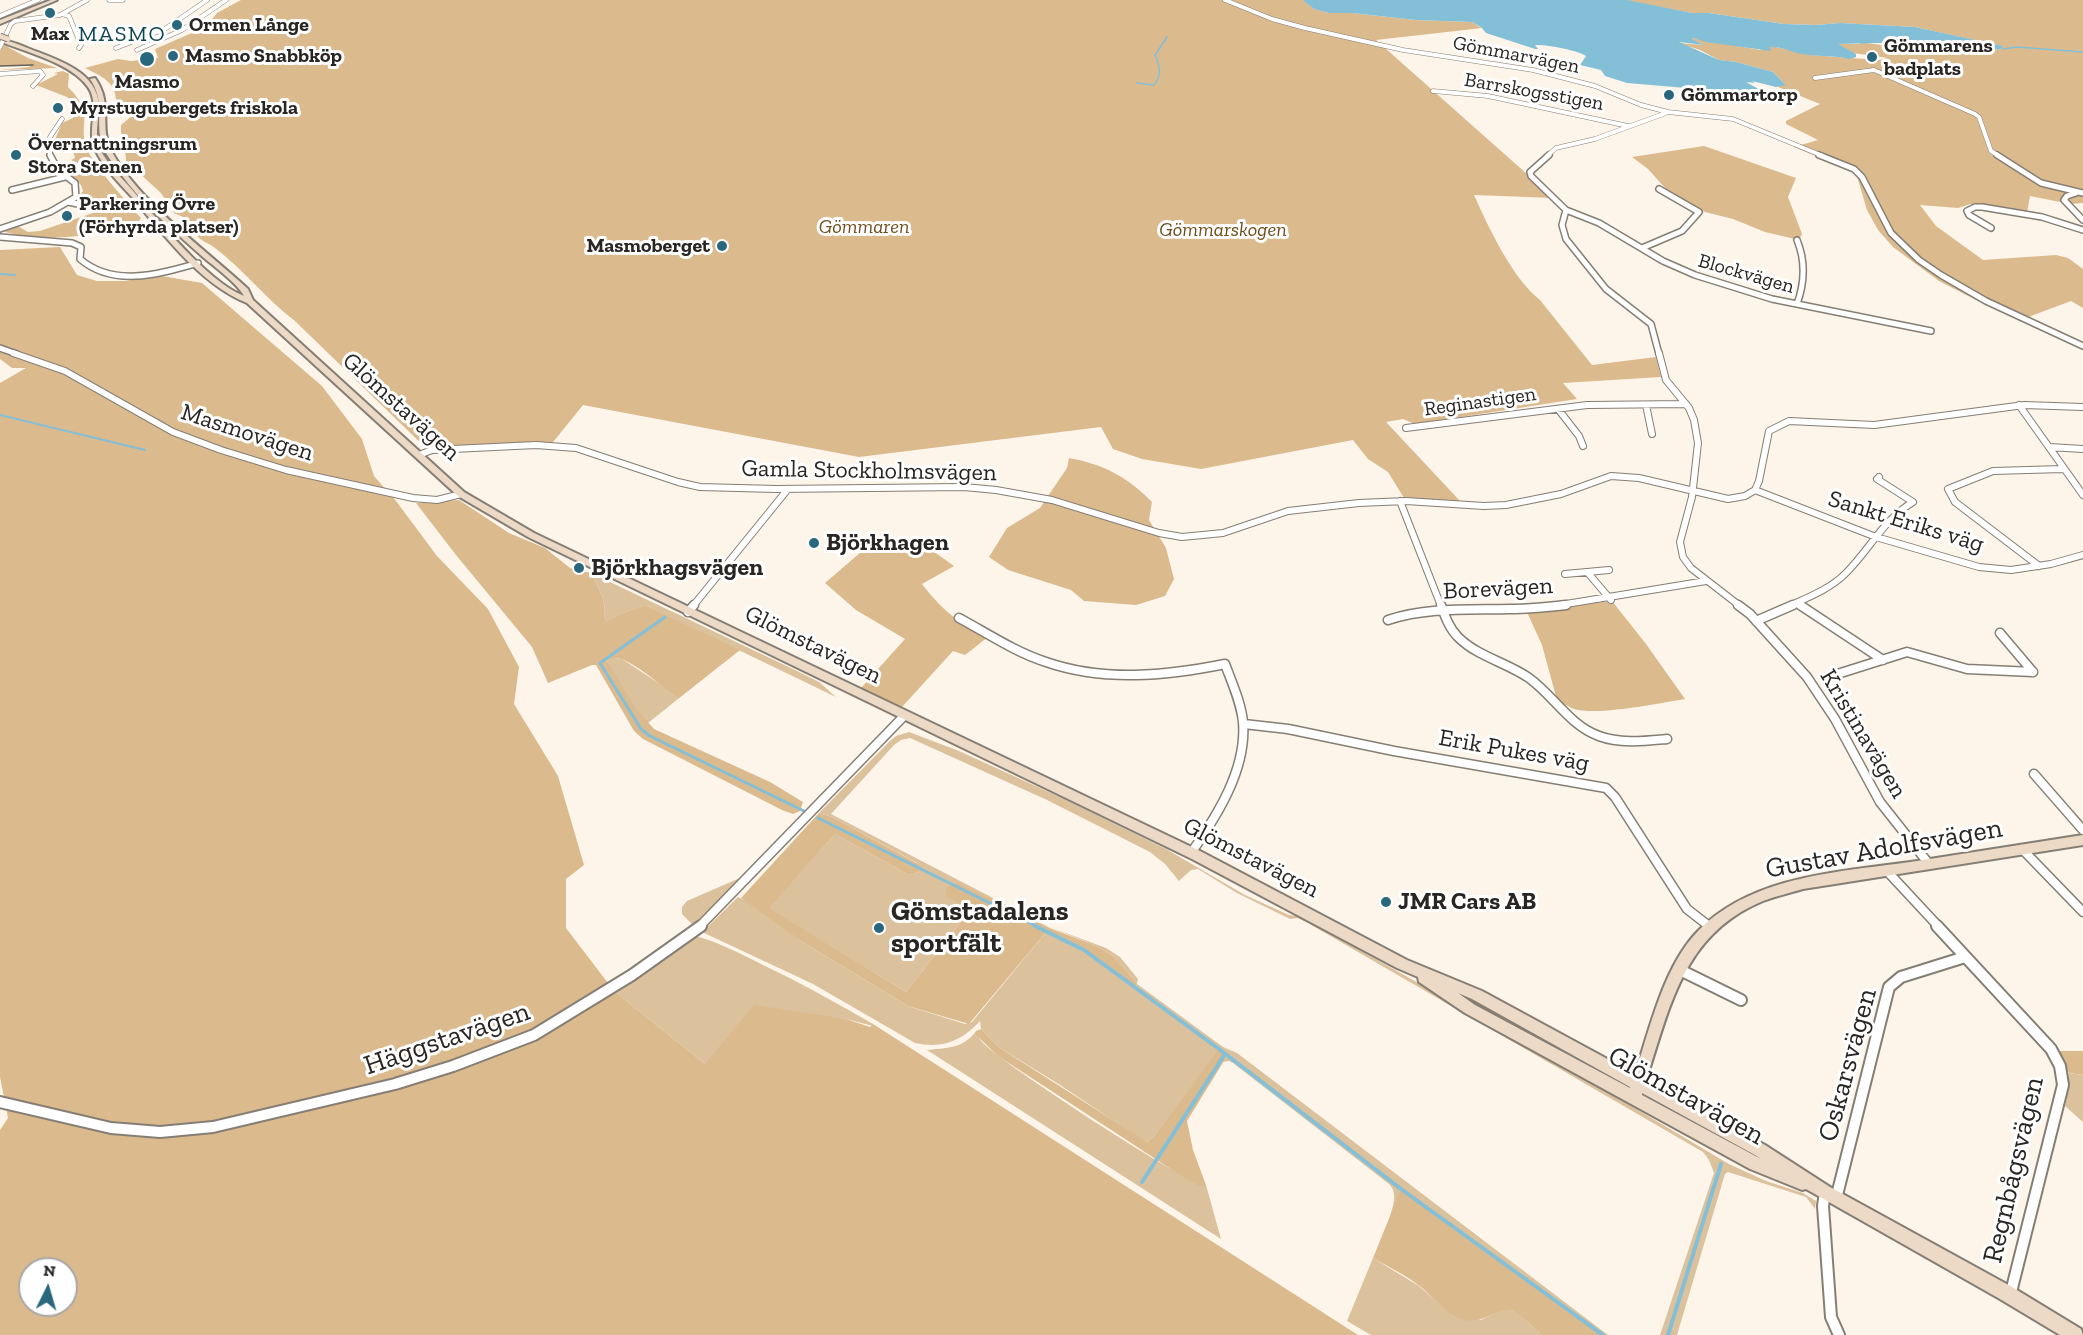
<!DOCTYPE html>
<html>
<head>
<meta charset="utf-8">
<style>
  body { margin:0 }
  #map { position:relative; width:2083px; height:1335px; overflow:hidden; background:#fdf5ea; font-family:"Zilla Slab",serif }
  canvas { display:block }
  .north { position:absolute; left:18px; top:1257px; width:60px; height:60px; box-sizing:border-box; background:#fff; border:2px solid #a9a8a7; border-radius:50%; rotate:5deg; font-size:16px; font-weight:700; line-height:24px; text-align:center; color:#282522 }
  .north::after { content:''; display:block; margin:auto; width:21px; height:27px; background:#28677c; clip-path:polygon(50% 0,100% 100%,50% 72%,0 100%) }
</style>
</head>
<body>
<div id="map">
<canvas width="2083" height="1335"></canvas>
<div class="north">N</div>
</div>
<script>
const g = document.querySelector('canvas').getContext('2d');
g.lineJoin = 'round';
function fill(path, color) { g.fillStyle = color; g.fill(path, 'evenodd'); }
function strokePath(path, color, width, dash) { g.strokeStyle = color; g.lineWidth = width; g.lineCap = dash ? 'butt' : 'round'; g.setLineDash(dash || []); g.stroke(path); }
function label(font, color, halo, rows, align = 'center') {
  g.font = font + ' "Zilla Slab",serif'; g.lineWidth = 6; g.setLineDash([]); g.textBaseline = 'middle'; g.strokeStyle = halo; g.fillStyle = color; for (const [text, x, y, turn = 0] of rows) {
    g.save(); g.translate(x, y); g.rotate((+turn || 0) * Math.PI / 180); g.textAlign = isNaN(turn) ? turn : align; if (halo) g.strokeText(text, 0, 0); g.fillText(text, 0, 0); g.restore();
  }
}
fill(new Path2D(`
  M591 573 793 669 819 682 836 697 645 605 623 613 607 623 604 617C608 602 598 588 591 573Z
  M613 658 622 659 666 688 678 699 648 723C630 706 618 683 607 661Z
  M909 732 959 751 1064 799 1166 849 1245 895 1289 915 1299 916 1525 1043 1729 1164 1766 1181 1803 1193 1816 1201 1815 1209 1806 1197 1728 1172 1725 1174 1677 1335H1660L1714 1173 1709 1160 1703 1152 1308 923 1298 918 1290 919 1237 893 1198 869 1191 870 1179 881 1165 864 1150 852 1047 800 910 738 901 740 894 745 831 814 1047 926 1106 948 1120 957 1138 979 1137 983 1112 955 1094 945 1015 913 970 910 906 992 768 908 835 834 909 875 919 872 921 866 917 863 832 817 819 813 889 742 896 736Z
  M742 877 713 908 693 925 682 914V907L687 901Z
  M738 897 753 904 801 941 908 1006 965 1024 972 1022 1047 931 1084 950 1136 988 1137 984 1223 1047 1237 1053 1608 1335H1603L1401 1190 1389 1220C1392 1208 1399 1194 1389 1184L1233 1063 1229 1061 1223 1062 1227 1056 1219 1050 1154 1136 1147 1142 1144 1141 1060 1085 1000 1048 981 1029 980 1021C962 1041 942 1049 915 1043L813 984 702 932Z
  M695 936C719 942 741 954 763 965 801 983 837 1003 873 1024V1026L846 1019 801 1014 705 1064 614 991Z
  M976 1031C977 1040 989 1048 996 1054 1019 1073 1188 1186 1206 1185L1221 1239 927 1050C946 1048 963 1049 976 1031Z
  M2068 1073 2083 1075V1122L2065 1106 2069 1086Z
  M1373 1258 1419 1286 1446 1310 1481 1320 1503 1309 1516 1311 1542 1335H1371L1347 1321Z`), '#dcc19d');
fill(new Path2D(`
  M241 0H1304L1314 9 1329 13H1352L1416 20 1472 22 1482 28 1376 40 1554 198 1474 195C1488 226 1512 278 1540 300L1592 365 1656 357 1661 377 1563 383 1577 399 1415 424 1403 419 1386 422 1461 502 1404 498 1388 472 1368 459 1353 440 1201 469 1142 459 1113 449 1101 427 859 457 583 405 549 447 431 453 295 321C266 299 244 270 215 248 206 241 202 243 194 232L196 228 188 219 174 213 161 193 126 161C126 148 120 138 121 125L133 115 132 108 116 101C116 82 101 76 85 68L118 59 131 61 158 58 155 49 192 33 210 22 217 13Z
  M1621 0H2083V203L2070 204 2030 196 2027 213 1971 204 1958 208 1920 205 1936 226 1983 260 2056 255 2068 258 2083 269V308L2071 301 2023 319 1980 302 1939 281 1893 247 1878 230 1867 210 1856 173 1794 147 1818 140 1786 124V121L1820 104 1778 87 1779 85 1785 84 1773 72 1736 62 1719 60 1700 50 1678 43 1704 45 1691 39 1694 38 1760 50 1772 46 1810 55 1879 60 1888 58 1853 53 1837 44H1860L1859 42 1919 50 1939 47 1980 51 2001 49 2002 46 1915 27 1840 23 1816 25 1784 24 1709 13H1692Z
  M4 45 28 58 57 68 0 70 29 67 32 65 0 66V51Z
  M63 71 69 74 68 87C97 116 76 122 88 151 95 167 128 203 141 218L137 224C97 236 46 243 5 232 18 222 19 228 28 232L40 231 93 213 77 200 83 191 81 185 71 175 80 174 88 168 71 160 75 158 71 144H53L62 123 73 118 74 116 67 114 75 106 67 97 36 85 58 74 54 73Z
  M1704 146 1796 178 1788 197 1802 234 1799 240 1765 232 1733 219 1705 212 1665 188 1648 169 1632 157Z
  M60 247 77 275 97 281H125L162 276 202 283 322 386 362 439 374 476 396 501 437 556 488 609 519 667 514 704 558 776 584 865 566 879V928L614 991 705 1064 754 1005 846 1019 870 1027 873 1024 1358 1335H0V1130L8 1118 0 1077V383L26 368H12L0 359V250ZM30 1269H66V1305H30Z
  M1069 458C1103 464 1128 477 1152 502L1149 520 1166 548 1174 579 1165 596 1136 605 1084 601 1071 590 1008 570 989 557 1007 528 1040 508 1067 468Z
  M459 500 509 533 545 548 570 568 591 573C598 588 608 602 604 617L607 622 623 613 645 605 740 650 678 699C668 690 633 662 621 659 616 657 611 659 607 661L636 709 654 729 770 782 803 802 800 811 793 814 782 810 643 739 634 731 596 665H592L548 683 532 647 456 555 416 503Z
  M899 545 930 549 954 566 922 584C942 610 958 623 988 637L965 655 953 651 902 707 861 688 905 639 856 610 825 583 868 546Z
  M1612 601 1646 644 1685 699C1659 703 1599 716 1574 709 1569 707 1563 703 1557 700L1542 645 1526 610Z
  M819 813 832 817 922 866 919 872 909 875 835 834 769 908 906 992 970 910 946 896V887L957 883 1052 929 1094 945 1112 955 1137 983 1136 989 1084 950 1047 931 969 1024 908 1006 801 941 741 898Z
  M981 1029 1000 1048 1147 1142 1154 1136 1219 1049 1227 1056 1187 1121 1193 1150 1206 1185 1200 1186 1180 1175 998 1056 976 1035V1031Z
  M2058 1051H2083V1075L2069 1073Z
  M1401 1189 1603 1335H1542C1536 1330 1519 1313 1514 1311 1497 1305 1482 1327 1461 1319 1445 1313 1433 1297 1421 1287 1407 1276 1389 1267 1373 1258Z`), '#dbba8e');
fill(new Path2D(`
  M1303 0H1627L1692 13H1709L1784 24 1816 25 1840 23 1915 27 2003 46 2001 49 1980 51 1937 48 1939 51 1880 43 1838 44 1856 54V57L1850 59C1834 55 1818 57 1802 54 1790 52 1782 46 1769 47L1771 51 1706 42 1694 38 1692 39 1704 45 1679 42 1719 60 1736 62 1773 72 1786 85 1776 87 1752 81 1755 83 1746 82 1764 92 1753 95 1740 93 1728 98 1686 88 1627 83 1605 76 1601 70 1580 65 1586 56C1578 50 1544 44 1535 45L1538 49H1535L1486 33 1481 27 1472 22 1416 20 1352 13H1329L1314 9Z`), '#84bfd8');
strokePath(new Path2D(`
  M2003 49 2017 47 2083 52
  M1137 83 1154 85C1162 75 1160 66 1155 55L1167 37`), '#84bfd8', 1.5);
strokePath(new Path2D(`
  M0 274 15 275
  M0 415 145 450`), '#84bfd8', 2);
strokePath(new Path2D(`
  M665 617 600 663 641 729 650 736 804 811
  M818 818 1038 927`), '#84bfd8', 3);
strokePath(new Path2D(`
  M1035 926 1084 950 1219 1049 1401 1189 1603 1335
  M1142 1182 1225 1054
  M1668 1335 1721 1164`), '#84bfd8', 4);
const streetFar4 = new Path2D(`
  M109 0H123
  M1225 0 1272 19 1305 28 1403 50 1533 70 1595 86 1641 105 1668 112 1733 119 1823 156
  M62 14 69 16 81 45 79 48
  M0 16 38 0
  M0 47 11 24 15 21 60 15 87 0
  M116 48 165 29 207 0
  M137 50 182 30 226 0
  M0 74 40 71 43 75 33 86
  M1815 78 1874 70 1975 114 1979 117 1991 151 1999 156
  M1433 91 1488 96 1628 126
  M50 156V137L62 119
  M1547 156 1556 148 1595 139 1666 113`);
const streetFar3 = new Path2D(`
  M1549 155 1530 172 1531 176 1566 210
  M1819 155 1854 169 1862 177 1891 233 1919 260 1941 275 1986 301 2083 346
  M1997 155 2041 183 2083 193
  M12 190 65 177
  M2076 193 2067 196 2064 200 2083 220
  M68 202 78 204 83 208
  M1566 210 1562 225 1566 239 1606 289 1651 324 1659 354
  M1566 210 1599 223 1663 261 1695 275 1772 299 1931 331
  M1991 228 1969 215 1967 211 1975 207H1982L2042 217 2083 230
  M0 229 50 212 76 197 75 183 58 170 50 155
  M0 237 72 243 81 247 80 259C114 288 159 274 198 263
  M1797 240C1806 262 1805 282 1797 304
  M1642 248 1682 231 1699 212 1659 189
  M0 348 17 354`);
const streetFar2 = new Path2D(`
  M13 353 65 371 173 432 221 450 286 470 413 498 437 500 461 494
  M1659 353 1666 380 1689 408 1694 420 1698 443 1692 497 1680 542 1683 557 1691 568 1740 606
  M1646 405 1652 434
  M2019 405 2083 495
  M1558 409 1579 436 1583 446
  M1406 428 1587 405 1686 404
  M2049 447 2083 449
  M419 455 432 450 536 445 576 448 678 482 700 487 776 489 964 487 996 490 1052 500 1159 533 1182 537 1223 533 1288 511 1359 503 1406 501 1484 506 1506 505 1561 494 1611 476 1639 478 1728 499 1745 496 1755 490 1759 481 1769 431 1789 421 1874 425 2024 405 2083 407
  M1755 490 1876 537 1979 567 2011 570 2051 564 2083 555
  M1400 501 1441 606
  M2039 566 1955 502 1948 489 1993 471 2063 469
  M1588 573 1611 600
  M1565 574 1609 570
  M1798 603 1803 606
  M693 606 788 489
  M1554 606 1706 581
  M1789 606C1809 597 1830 589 1846 573 1870 549 1883 520 1913 502L1877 479 1879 477`);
const streetFar1 = new Path2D(`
  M1441 605C1445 616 1449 628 1458 637 1478 657 1506 662 1529 678 1554 696 1569 725 1599 736 1620 744 1645 741 1667 739
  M1738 605 1750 614 1807 677 1835 719 1880 802 1929 864
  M1800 605 1883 660
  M688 612 694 605
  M959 618C987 633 1015 652 1046 662 1104 682 1166 676 1225 664 1232 683 1241 702 1243 722 1247 769 1217 816 1191 853
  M1388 620C1427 607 1469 610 1510 609 1529 609 1548 607 1566 605
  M1756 621 1793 605
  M2000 633 2033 672
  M1828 677 1907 652 1967 669 2033 672
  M1244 724 1288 729 1394 751 1606 788 1615 797 1687 909 1709 926
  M2034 774 2083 830
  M2022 849 2083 912
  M1886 870 1939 927
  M699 927 904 716`);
const street = new Path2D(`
  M1937 926 2051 1049 2060 1066 2063 1085 2010 1296
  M1678 969 1741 1000
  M0 1102 111 1128 160 1132 213 1127 395 1084 453 1066 534 1035 632 975 701 926
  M1825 1192 1823 1206 1831 1317 1839 1335
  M1836 1199 1889 987 1901 977 1965 957`);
const secondary = new Path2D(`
  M51 0H57L0 24V20Z
  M4 41C13 41 22 46 30 49 53 58 93 70 98 99 101 115 93 133 100 149 108 165 123 179 134 192 160 222 208 282 244 296 237 283 216 268 204 258 175 232 143 205 120 173 113 163 104 153 101 141 96 118 105 101 90 79L95 78C114 105 98 127 112 152 139 202 206 250 248 289L253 300 464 492 534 533 1200 851 1407 960 1482 991 1635 1074C1650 1028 1664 965 1699 930 1755 874 1843 872 1917 861 1972 852 2028 844 2083 835V845L1803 889C1790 893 1776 896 1763 901 1683 934 1670 1007 1646 1080L1765 1145 1830 1187 2012 1287 2081 1329 2083 1335H2060L2000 1299 1806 1189 1802 1190 1750 1169 1465 1013 1419 982 1418 977 1397 968 1192 859 528 537 458 496 247 303C201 285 162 233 131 196 118 182 103 167 95 149 86 130 101 106 88 87 72 64 29 53 4 43ZM1458 993 1472 999 1630 1087V1088L1475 1005ZM1642 1093 1755 1155 1761 1159 1642 1095Z`);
strokePath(streetFar4, '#857e74', 5);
strokePath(streetFar3, '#857e74', 8);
strokePath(streetFar2, '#857e74', 8);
strokePath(streetFar1, '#857e74', 11);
strokePath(street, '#857e74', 14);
strokePath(secondary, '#857e74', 4);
strokePath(streetFar4, '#fff', 4);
strokePath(streetFar3, '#fff', 5);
strokePath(streetFar2, '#fff', 6);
strokePath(streetFar1, '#fff', 8);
strokePath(street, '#fff', 10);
fill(secondary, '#ecdac7');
strokePath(new Path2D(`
  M0 66 33 65`), '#65615b', 1.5);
const secondaryBridge = new Path2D(`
  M0 36 8 39`);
strokePath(secondaryBridge, '#857e74', 7, []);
strokePath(secondaryBridge, '#ecdac7', 5);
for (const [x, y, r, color] of [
  [50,13,6,"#28677c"],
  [177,25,6,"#28677c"],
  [173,56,6,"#28677c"],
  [1872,57,6,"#28677c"],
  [147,59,8,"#28677c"],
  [1669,95,6,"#28677c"],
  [58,108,6,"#28677c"],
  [16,155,6,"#28677c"],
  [67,216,6,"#28677c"],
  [722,246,6,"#28677c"],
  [814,543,6,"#28677c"],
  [579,568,6,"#28677c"],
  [1386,902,6,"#28677c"],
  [879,928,6,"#28677c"]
]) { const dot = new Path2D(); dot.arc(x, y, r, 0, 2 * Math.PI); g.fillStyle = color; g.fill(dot); strokePath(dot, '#fff', 2); }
label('bold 20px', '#282522', '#fff', [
  ["Ormen Långe",189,25],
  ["Max",50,34,"center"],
  ["Gömmarens",1884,46],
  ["badplats",1884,69],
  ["Masmo Snabbköp",185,56],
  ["Masmo",147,82,"center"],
  ["Gömmartorp",1681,95],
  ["Myrstugubergets friskola",70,108],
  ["Övernattningsrum",28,144],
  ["Stora Stenen",28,167],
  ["Parkering Övre",79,204],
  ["(Förhyrda platser)",79,227],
  ["Masmoberget",710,246,"right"]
], 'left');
label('20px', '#282522', '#fff', [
  ["Gömmarvägen",1516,55,11],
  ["Barrskogsstigen",1534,92,10],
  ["Blockvägen",1746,274,16],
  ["Reginastigen",1480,402,-8]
]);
label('italic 20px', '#6e4d1a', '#fff', [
  ["Gömmaren",864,227],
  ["Gömmarskogen",1223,230]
]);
g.letterSpacing = '1.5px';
label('22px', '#104556', '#fff', [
  ["MASMO",122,35]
]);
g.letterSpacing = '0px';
label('24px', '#282522', '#fff', [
  ["Glömstavägen",401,407,42],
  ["Masmovägen",247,433,18],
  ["Gamla Stockholmsvägen",869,471,1],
  ["Sankt Eriks väg",1906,522,17],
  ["Borevägen",1498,589,-3],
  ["Glömstavägen",813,645,26],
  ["Kristinavägen",1863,734,59],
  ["Erik Pukes väg",1514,751,10],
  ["Glömstavägen",1251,858,27]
]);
label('bold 24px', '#282522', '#fff', [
  ["Björkhagen",826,543],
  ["Björkhagsvägen",591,568],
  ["JMR Cars AB",1398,902]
], 'left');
label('28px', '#282522', '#fff', [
  ["Gustav Adolfsvägen",1884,849,-10],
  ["Häggstavägen",447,1039,-19],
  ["Oskarsvägen",1848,1065,-75],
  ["Glömstavägen",1686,1096,29],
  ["Regnbågsvägen",2014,1170,-77]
]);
label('bold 28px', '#282522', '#fff', [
  ["Gömstadalens",891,912],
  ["sportfält",891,944]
], 'left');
</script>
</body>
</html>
